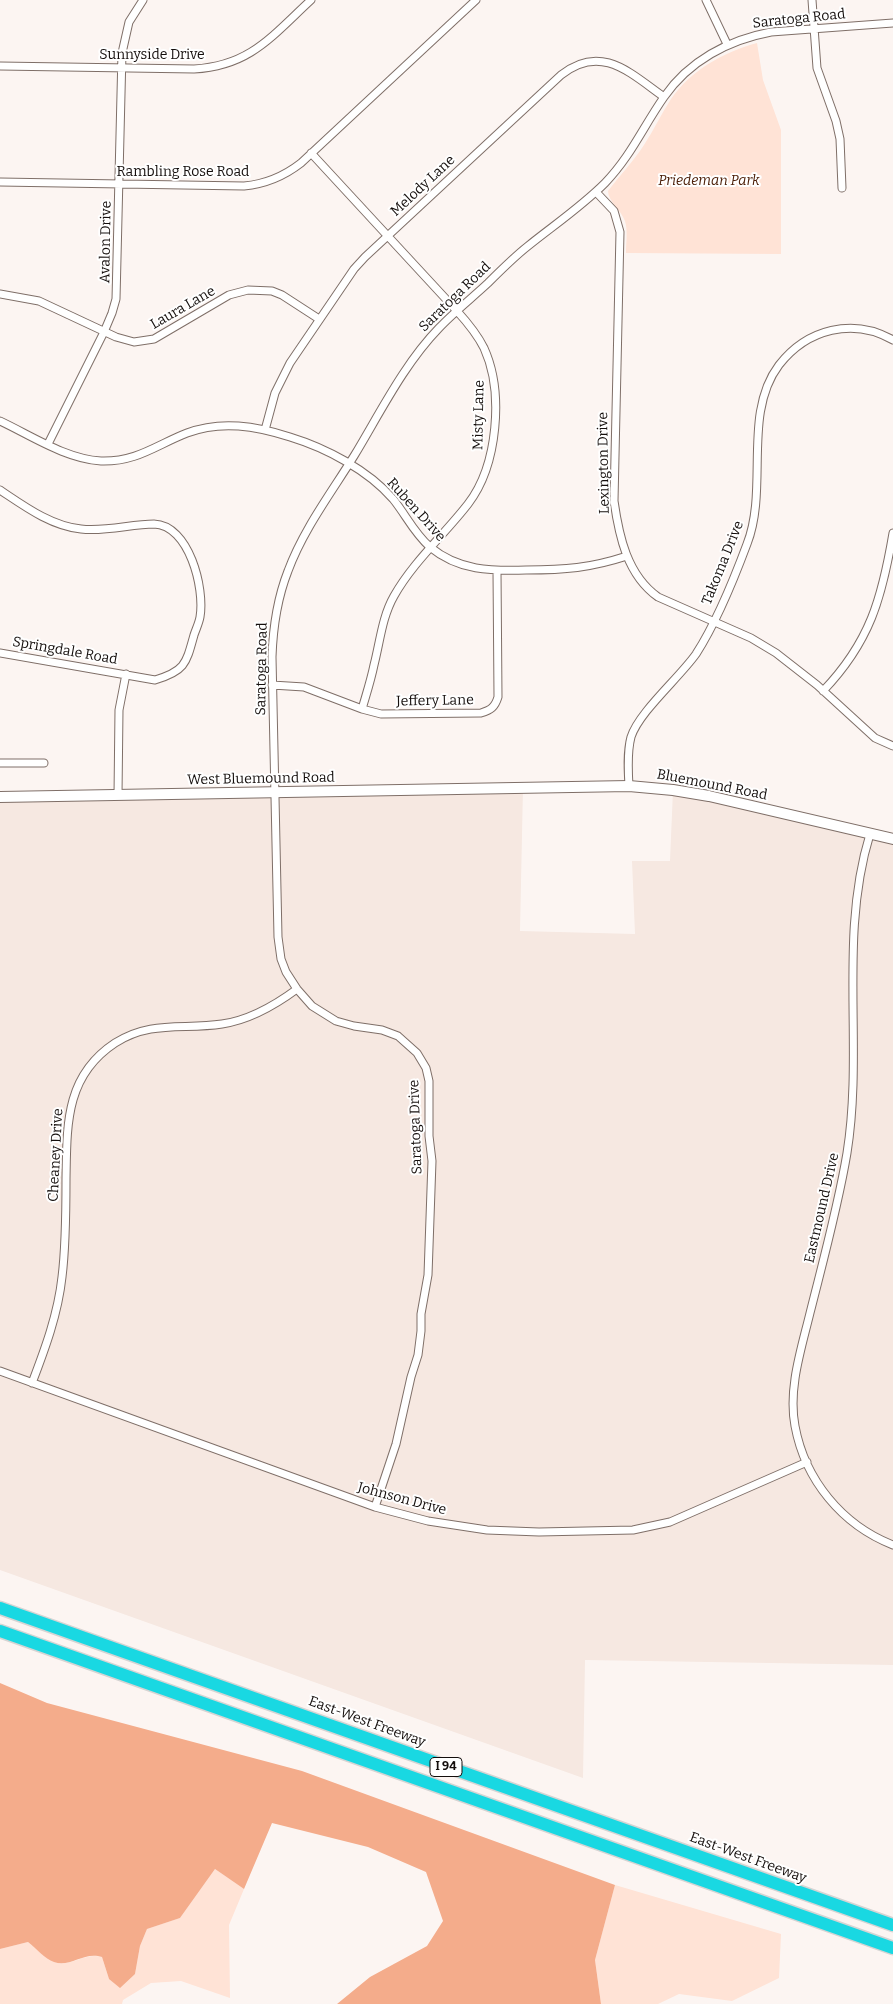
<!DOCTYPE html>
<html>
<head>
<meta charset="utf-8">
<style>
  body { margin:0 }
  canvas { display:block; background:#fcf5f2 }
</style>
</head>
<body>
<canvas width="893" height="2004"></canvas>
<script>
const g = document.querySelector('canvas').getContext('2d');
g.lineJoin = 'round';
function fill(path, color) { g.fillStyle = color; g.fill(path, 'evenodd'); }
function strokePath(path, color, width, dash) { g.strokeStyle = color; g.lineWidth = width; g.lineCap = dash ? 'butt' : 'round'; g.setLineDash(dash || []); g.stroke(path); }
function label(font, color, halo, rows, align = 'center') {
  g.font = font + ' Bitter,serif'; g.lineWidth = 4; g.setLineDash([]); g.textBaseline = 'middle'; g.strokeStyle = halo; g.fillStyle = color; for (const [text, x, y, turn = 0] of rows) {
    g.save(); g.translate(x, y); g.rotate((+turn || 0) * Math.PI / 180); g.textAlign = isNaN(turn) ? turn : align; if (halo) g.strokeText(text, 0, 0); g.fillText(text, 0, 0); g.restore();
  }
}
fill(new Path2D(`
  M523 787 520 931 635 934 632 861H670L673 790 893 839V1665L585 1660 583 1778 0 1570V797Z`), '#f6e8e1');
fill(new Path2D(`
  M757 43 763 80 781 130V254L626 253C626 243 628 231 625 221 621 210 608 201 608 191 620 175 633 162 644 145 654 130 661 114 671 99 691 70 724 52 757 43Z
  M215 1869 244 1889 229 1925 230 1998 181 1981 151 1983 123 2000 122 2004H0V1949L28 1942C36 1948 45 1958 55 1962 70 1968 84 1952 102 1957L109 1979 135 1974 140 1946 147 1929 180 1918Z
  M615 1885 781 1934 779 1978 732 2001 679 1994 658 2004H601L595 1960Z`), '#ffe3d6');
fill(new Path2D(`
  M0 1683 47 1703 302 1771 615 1885 595 1960 601 2004H337L370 1977 427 1946 443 1921 426 1872 368 1847 272 1823 244 1889 215 1869 180 1918 147 1929 140 1946 135 1974 120 1988 109 1979 102 1957C84 1951 70 1968 54 1962 45 1959 36 1948 28 1942L0 1949Z`), '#f4ac8b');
const street = new Path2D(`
  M706 0 727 44
  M812 0 817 68 836 121 840 139 842 188
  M0 66 194 69C250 66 272 36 311 0
  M311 153 457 311C467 322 477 334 484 348 504 392 498 465 468 504 444 535 413 562 394 596 382 617 380 642 374 665 371 680 366 695 362 709
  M0 182 244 186C266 184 283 177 301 163L476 0
  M596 192 614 211 620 232 614 501C619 536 627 575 658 597L751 638 776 653 817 685 875 738 893 746
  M0 294 39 301 116 337 134 342 154 339 229 295 248 290 272 291 282 295 319 319
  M0 421C32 436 66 459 101 461 137 462 156 445 187 433 221 420 256 426 290 437 326 448 368 470 393 499 406 515 414 533 430 547 459 571 491 571 526 570 565 570 590 568 627 556
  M265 430 275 393 290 363 354 269 365 257 561 75C601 43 630 73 664 97
  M48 444 104 332 112 313 116 299 122 53 129 22 143 0
  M0 490C24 506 51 526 81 529 106 532 131 524 154 524 189 525 205 588 200 617 199 623 196 629 194 635 186 664 185 671 155 680L0 653
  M272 685 304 687 362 709 381 714 481 713C491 710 495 707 498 697L497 571
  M823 691C870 642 882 598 893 533
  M0 763H44
  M629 786C628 770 627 752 631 737 639 712 679 678 696 654 716 623 734 579 747 544 769 488 742 414 779 365 807 329 853 317 893 340
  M118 795 119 710 126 674
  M870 834C838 938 864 1047 847 1153 838 1207 823 1261 810 1313 801 1350 788 1389 795 1426 805 1480 842 1525 893 1545
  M0 1371 375 1507 428 1521 487 1530 539 1532 633 1530 670 1522 807 1462
  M32 1383C45 1349 58 1314 62 1277 66 1245 66 1212 66 1179 67 1125 65 1076 115 1043 151 1020 183 1030 222 1024 250 1020 274 1006 297 989
  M375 1507 396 1444 411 1377 418 1355 421 1331V1314L428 1275 432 1161 429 1136V1081L426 1068 417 1053 398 1036 382 1030 354 1026 336 1021 312 1006 297 989 286 972 281 959 278 937 272 657C273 627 277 599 288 571 303 530 331 493 354 456 380 413 404 364 439 328 454 312 472 298 488 283 501 270 514 257 528 246 554 225 581 207 605 183 631 156 643 127 664 97 689 61 728 40 771 32L893 23`);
const secondary = new Path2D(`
  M0 797 629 786 673 790 709 796 893 839`);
const highway = new Path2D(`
  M0 1608 893 1925
  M0 1631 893 1948`);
strokePath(street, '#7f6f68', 9);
strokePath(secondary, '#7f6f68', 12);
strokePath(highway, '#d5d4d3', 15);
strokePath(street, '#fff', 7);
strokePath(secondary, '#fff', 10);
strokePath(highway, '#19d8e2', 12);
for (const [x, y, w] of [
  [446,1767,32]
]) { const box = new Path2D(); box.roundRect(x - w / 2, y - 9.5, w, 19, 4); g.fillStyle = '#fff'; g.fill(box); strokePath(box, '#140e0c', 1); }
label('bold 12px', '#140e0c', null, [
  ["I 94",446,1767]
]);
label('14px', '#140e0c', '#fff', [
  ["Saratoga Road",799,19,-6],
  ["Sunnyside Drive",152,55],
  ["Rambling Rose Road",183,172],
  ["Melody Lane",423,186,-43],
  ["Avalon Drive",106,242,-89],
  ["Saratoga Road",455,297,-44],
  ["Laura Lane",183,308,-30],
  ["Misty Lane",479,415,-89],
  ["Lexington Drive",604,463,-91],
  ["Ruben Drive",416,510,48],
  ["Takoma Drive",723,563,-68],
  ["Springdale Road",65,651,10],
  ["Saratoga Road",262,669,-89],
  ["Jeffery Lane",435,701,-1],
  ["West Bluemound Road",261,779,-1],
  ["Bluemound Road",712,785,11],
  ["Saratoga Drive",416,1127,-92],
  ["Cheaney Drive",56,1155,-87],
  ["Eastmound Drive",822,1208,-77],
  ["Johnson Drive",402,1499,15],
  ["East-West Freeway",367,1722,20],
  ["East-West Freeway",748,1858,20]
]);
label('italic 14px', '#4d2009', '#fff', [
  ["Priedeman Park",709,181]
]);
</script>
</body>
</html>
